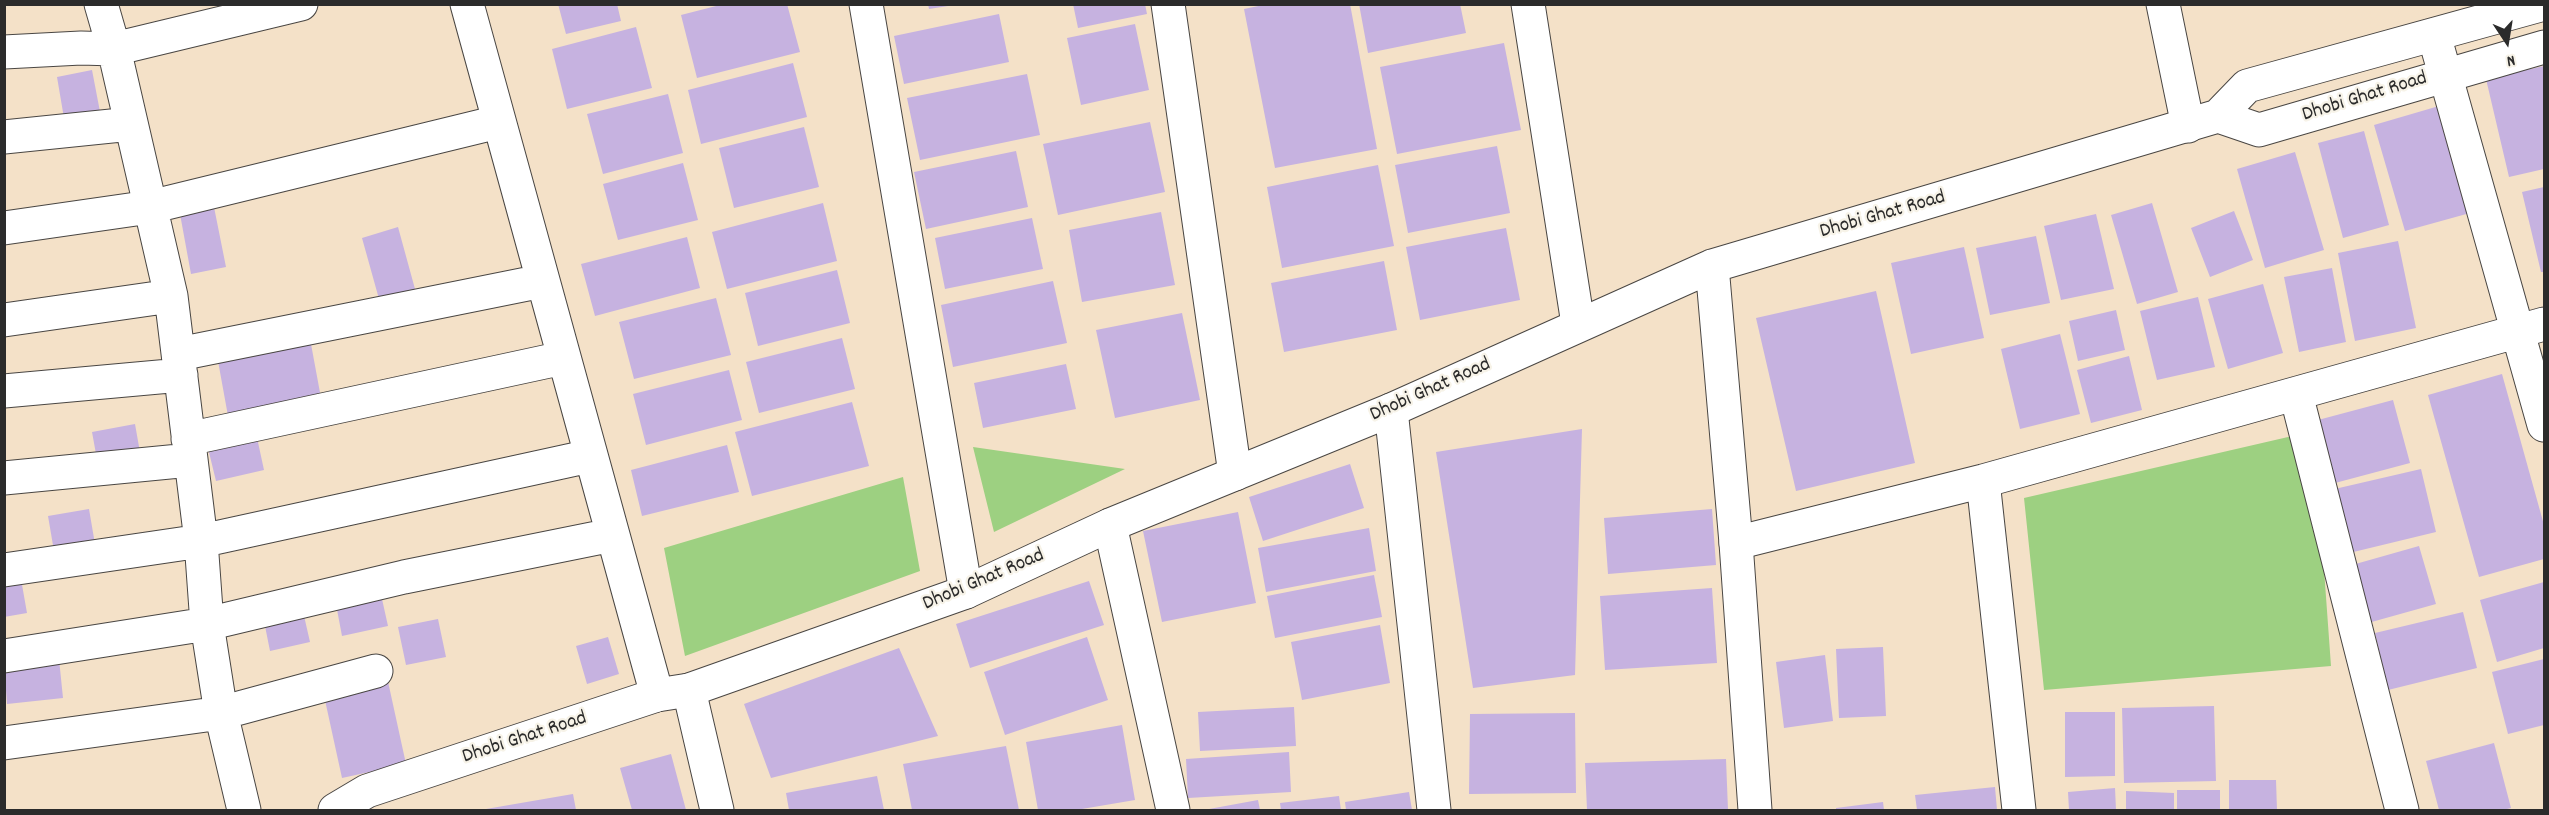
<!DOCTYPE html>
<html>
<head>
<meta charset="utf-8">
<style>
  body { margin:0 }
  #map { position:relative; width:2549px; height:815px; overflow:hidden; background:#f4e1c8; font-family:Dekko,sans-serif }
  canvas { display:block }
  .frame { position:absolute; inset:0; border:6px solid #2b2b2b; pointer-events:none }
  .north { position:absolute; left:2477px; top:12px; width:60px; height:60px; -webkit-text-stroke:4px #f7f3e8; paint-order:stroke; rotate:168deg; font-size:16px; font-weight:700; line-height:24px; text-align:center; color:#2b2b2b }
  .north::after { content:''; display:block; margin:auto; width:21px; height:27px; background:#2b2b2b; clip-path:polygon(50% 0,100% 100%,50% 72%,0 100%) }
</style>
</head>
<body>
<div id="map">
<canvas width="2549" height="815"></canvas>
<div class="frame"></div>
<div class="north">N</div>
</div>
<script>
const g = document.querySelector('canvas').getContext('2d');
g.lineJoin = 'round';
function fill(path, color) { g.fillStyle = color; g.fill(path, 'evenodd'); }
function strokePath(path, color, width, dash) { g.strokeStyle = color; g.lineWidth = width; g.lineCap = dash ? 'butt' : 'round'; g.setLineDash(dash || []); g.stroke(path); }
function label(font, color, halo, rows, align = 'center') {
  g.font = font + ' Dekko,sans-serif'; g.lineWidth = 4.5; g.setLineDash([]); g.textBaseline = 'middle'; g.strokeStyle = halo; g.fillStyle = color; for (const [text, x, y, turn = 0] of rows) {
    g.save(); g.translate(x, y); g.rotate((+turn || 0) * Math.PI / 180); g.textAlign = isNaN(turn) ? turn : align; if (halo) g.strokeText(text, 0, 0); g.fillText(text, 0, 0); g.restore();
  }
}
fill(new Path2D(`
  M2314 431 2331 666 2044 690 2024 498Z
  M973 447 1125 469 994 532Z
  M903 477 920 571 685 656 664 548Z`), '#9dd081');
fill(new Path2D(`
  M558 4H617L621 21 566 34Z
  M724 4H787L800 52 697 78 681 15Z
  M928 4H948V6L929 9Z
  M1073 4H1145L1147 14 1078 28Z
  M1268 4H1350L1377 149 1275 168 1244 9Z
  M1359 4H1460L1466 33 1368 53Z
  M999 14 1009 62 904 84 894 36Z
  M1135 24 1149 90 1081 105 1067 38Z
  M636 27 652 88 567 109 552 49Z
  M1504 43 1521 130 1397 154 1380 67Z
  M793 63 807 117 701 144 688 90Z
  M2544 66V169L2509 177 2486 79Z
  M92 70 101 117 65 124 57 77Z
  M1027 74 1040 135 920 160 907 98Z
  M668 94 683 153 603 174 587 114Z
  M2439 106 2470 213 2405 231 2374 125Z
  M1150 122 1165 192 1058 215 1043 144Z
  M804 127 819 187 734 208 719 148Z
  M2364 131 2389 225 2343 238 2318 143Z
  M1497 146 1510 213 1408 233 1395 165Z
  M1016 151 1028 207 926 229 914 172Z
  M2295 152 2324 250 2265 268 2237 169Z
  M683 163 698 220 618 240 603 184Z
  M1378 165 1394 246 1282 268 1267 187Z
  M2544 187V272H2541L2522 192Z
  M823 203 837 261 727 289 712 232Z
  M2152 203 2178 292 2137 304 2111 215Z
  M214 207 226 267 191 274 180 214Z
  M2234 211 2253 260 2210 277 2191 228Z
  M1161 212 1175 285 1082 302 1069 230Z
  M2096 214 2114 289 2061 300 2044 226Z
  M1032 218 1043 269 945 289 935 238Z
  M398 227 415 289 379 299 362 238Z
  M1506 228 1520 300 1420 320 1406 247Z
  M2036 236 2050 303 1990 315 1976 248Z
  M687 237 700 288 595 316 581 264Z
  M2398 241 2416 328 2355 341 2338 253Z
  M1964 247 1984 338 1911 354 1891 263Z
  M1384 261 1397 330 1284 352 1271 283Z
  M2332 268 2346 342 2299 352 2284 277Z
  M837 270 850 323 758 346 745 293Z
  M1053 281 1067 343 953 367 941 305Z
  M2263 284 2283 353 2228 369 2208 299Z
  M1876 291 1915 463 1796 491 1756 318Z
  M2198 297 2215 367 2157 380 2140 311Z
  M716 298 731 355 634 379 619 322Z
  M2116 310 2125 350 2078 361 2069 321Z
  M1182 313 1200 400 1115 418 1096 330Z
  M2060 334 2080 414 2020 429 2001 349Z
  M842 338 855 389 759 413 746 362Z
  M311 344 321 398 228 416 218 361Z
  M2129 356 2142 410 2091 423 2077 370Z
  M1066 364 1076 409 983 428 974 383Z
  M729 370 742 420 646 445 633 394Z
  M2502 374 2544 525V559L2479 577 2428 395Z
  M2393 400 2410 463 2335 483 2318 420Z
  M852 402 869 466 752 496 735 432Z
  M135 424 141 458 98 465 92 432Z
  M1582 429 1575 675 1473 688 1436 452Z
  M256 433 264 470 216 481 207 444Z
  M727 445 739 492 642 516 631 470Z
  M1350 464 1364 508 1263 541 1249 497Z
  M2421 469 2436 532 2341 555 2326 491Z
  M89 509 96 550 55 557 48 516Z
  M1712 509 1716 565 1608 574 1604 518Z
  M1238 512 1256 603 1162 622 1143 531Z
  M1369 528 1376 571 1266 592 1258 548Z
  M2419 546 2436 604 2368 623 2352 565Z
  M1374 575 1382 617 1275 638 1267 596Z
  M21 579 27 613 4 617V581Z
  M1089 581 1104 625 970 668 956 624Z
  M2544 582V648L2497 662 2480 600Z
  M1712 588 1717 663 1605 670 1600 596Z
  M380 590 388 626 342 636 335 599Z
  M302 607 310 642 270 651 263 616Z
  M2463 612 2477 668 2388 690 2375 633Z
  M438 619 446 657 406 665 398 627Z
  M1380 625 1390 683 1302 700 1291 642Z
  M608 637 619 674 587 684 576 646Z
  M1087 637 1108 700 1005 735 984 672Z
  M1883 647 1886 716 1839 718 1836 649Z
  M899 648 938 736 771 778 744 704Z
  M1825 655 1833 721 1784 728 1776 662Z
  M59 659 63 698 7 704 4 664Z
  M2544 659V725L2508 734 2492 672Z
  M387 677 406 764 342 778 323 691Z
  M2214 706 2216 781 2124 783 2122 708Z
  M1294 707 1296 746 1200 751 1198 712Z
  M2065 712H2115V776L2065 777Z
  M1575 713 1576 793 1469 794 1470 714Z
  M1122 725 1135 800 1076 810H1038L1026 742Z
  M2494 743 2511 808 2503 810H2439L2426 761Z
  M1006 746 1019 810H912L903 764Z
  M1289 752 1291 792 1188 798 1186 759Z
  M671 754 686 810H632L620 768Z
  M1726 759 1728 810H1587L1585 763Z
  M877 776 884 810H789L786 793Z
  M2229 780H2276L2277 810H2229Z
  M1995 787 1997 810H1917L1915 795Z
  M2115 788 2116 810H2069L2068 792Z
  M2177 790H2220V810H2177Z
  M2126 791 2174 793V810H2126Z
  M1409 792 1412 810H1346L1345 802Z
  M573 794 576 810H486V809Z
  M1339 796 1341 810H1281L1280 803Z
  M1258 800 1260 810H1209V809Z
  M1883 802 1884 810H1836V808Z`), '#c6b2e0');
const street = new Path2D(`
  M101 4 114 49 171 296 201 541 207 624 221 713 244 810
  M467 4 657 695
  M866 4 966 592
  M1168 4 1235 474
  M1528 4 1578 324
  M2163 4 2188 126
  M2434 35 2544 425
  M4 52 81 48 114 49 301 4
  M4 137 131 124
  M4 228 150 207 498 122
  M4 320 171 296
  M179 354 542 281
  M4 391 181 375
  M2296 394 2402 810
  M1391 410 1434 810
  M188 439 563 358
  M4 478 190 460
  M1983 481 2019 810
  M1110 525 1173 810
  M1736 543 1983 481 2544 324
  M4 570 201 541 590 456
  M4 656 207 624 404 577 612 535
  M689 690 717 810
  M4 743 221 713 376 671`);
const secondary = new Path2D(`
  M2218 116 2247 86 2544 4
  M1712 266 1736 543 1755 810
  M335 810 367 791 657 695 689 690 966 592 1110 525 1391 410 1712 266 2218 116 2259 130 2544 47`);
strokePath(street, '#494643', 35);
strokePath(secondary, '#494643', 35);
strokePath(street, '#fff', 33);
strokePath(secondary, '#fff', 33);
label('21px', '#2b2b2b', '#f7f3e8', [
  ["Dhobi Ghat Road",2365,98,-17],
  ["Dhobi Ghat Road",1883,216,-16],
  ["Dhobi Ghat Road",1431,391,-24],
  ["Dhobi Ghat Road",984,581,-23],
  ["Dhobi Ghat Road",525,739,-18]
]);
</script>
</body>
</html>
